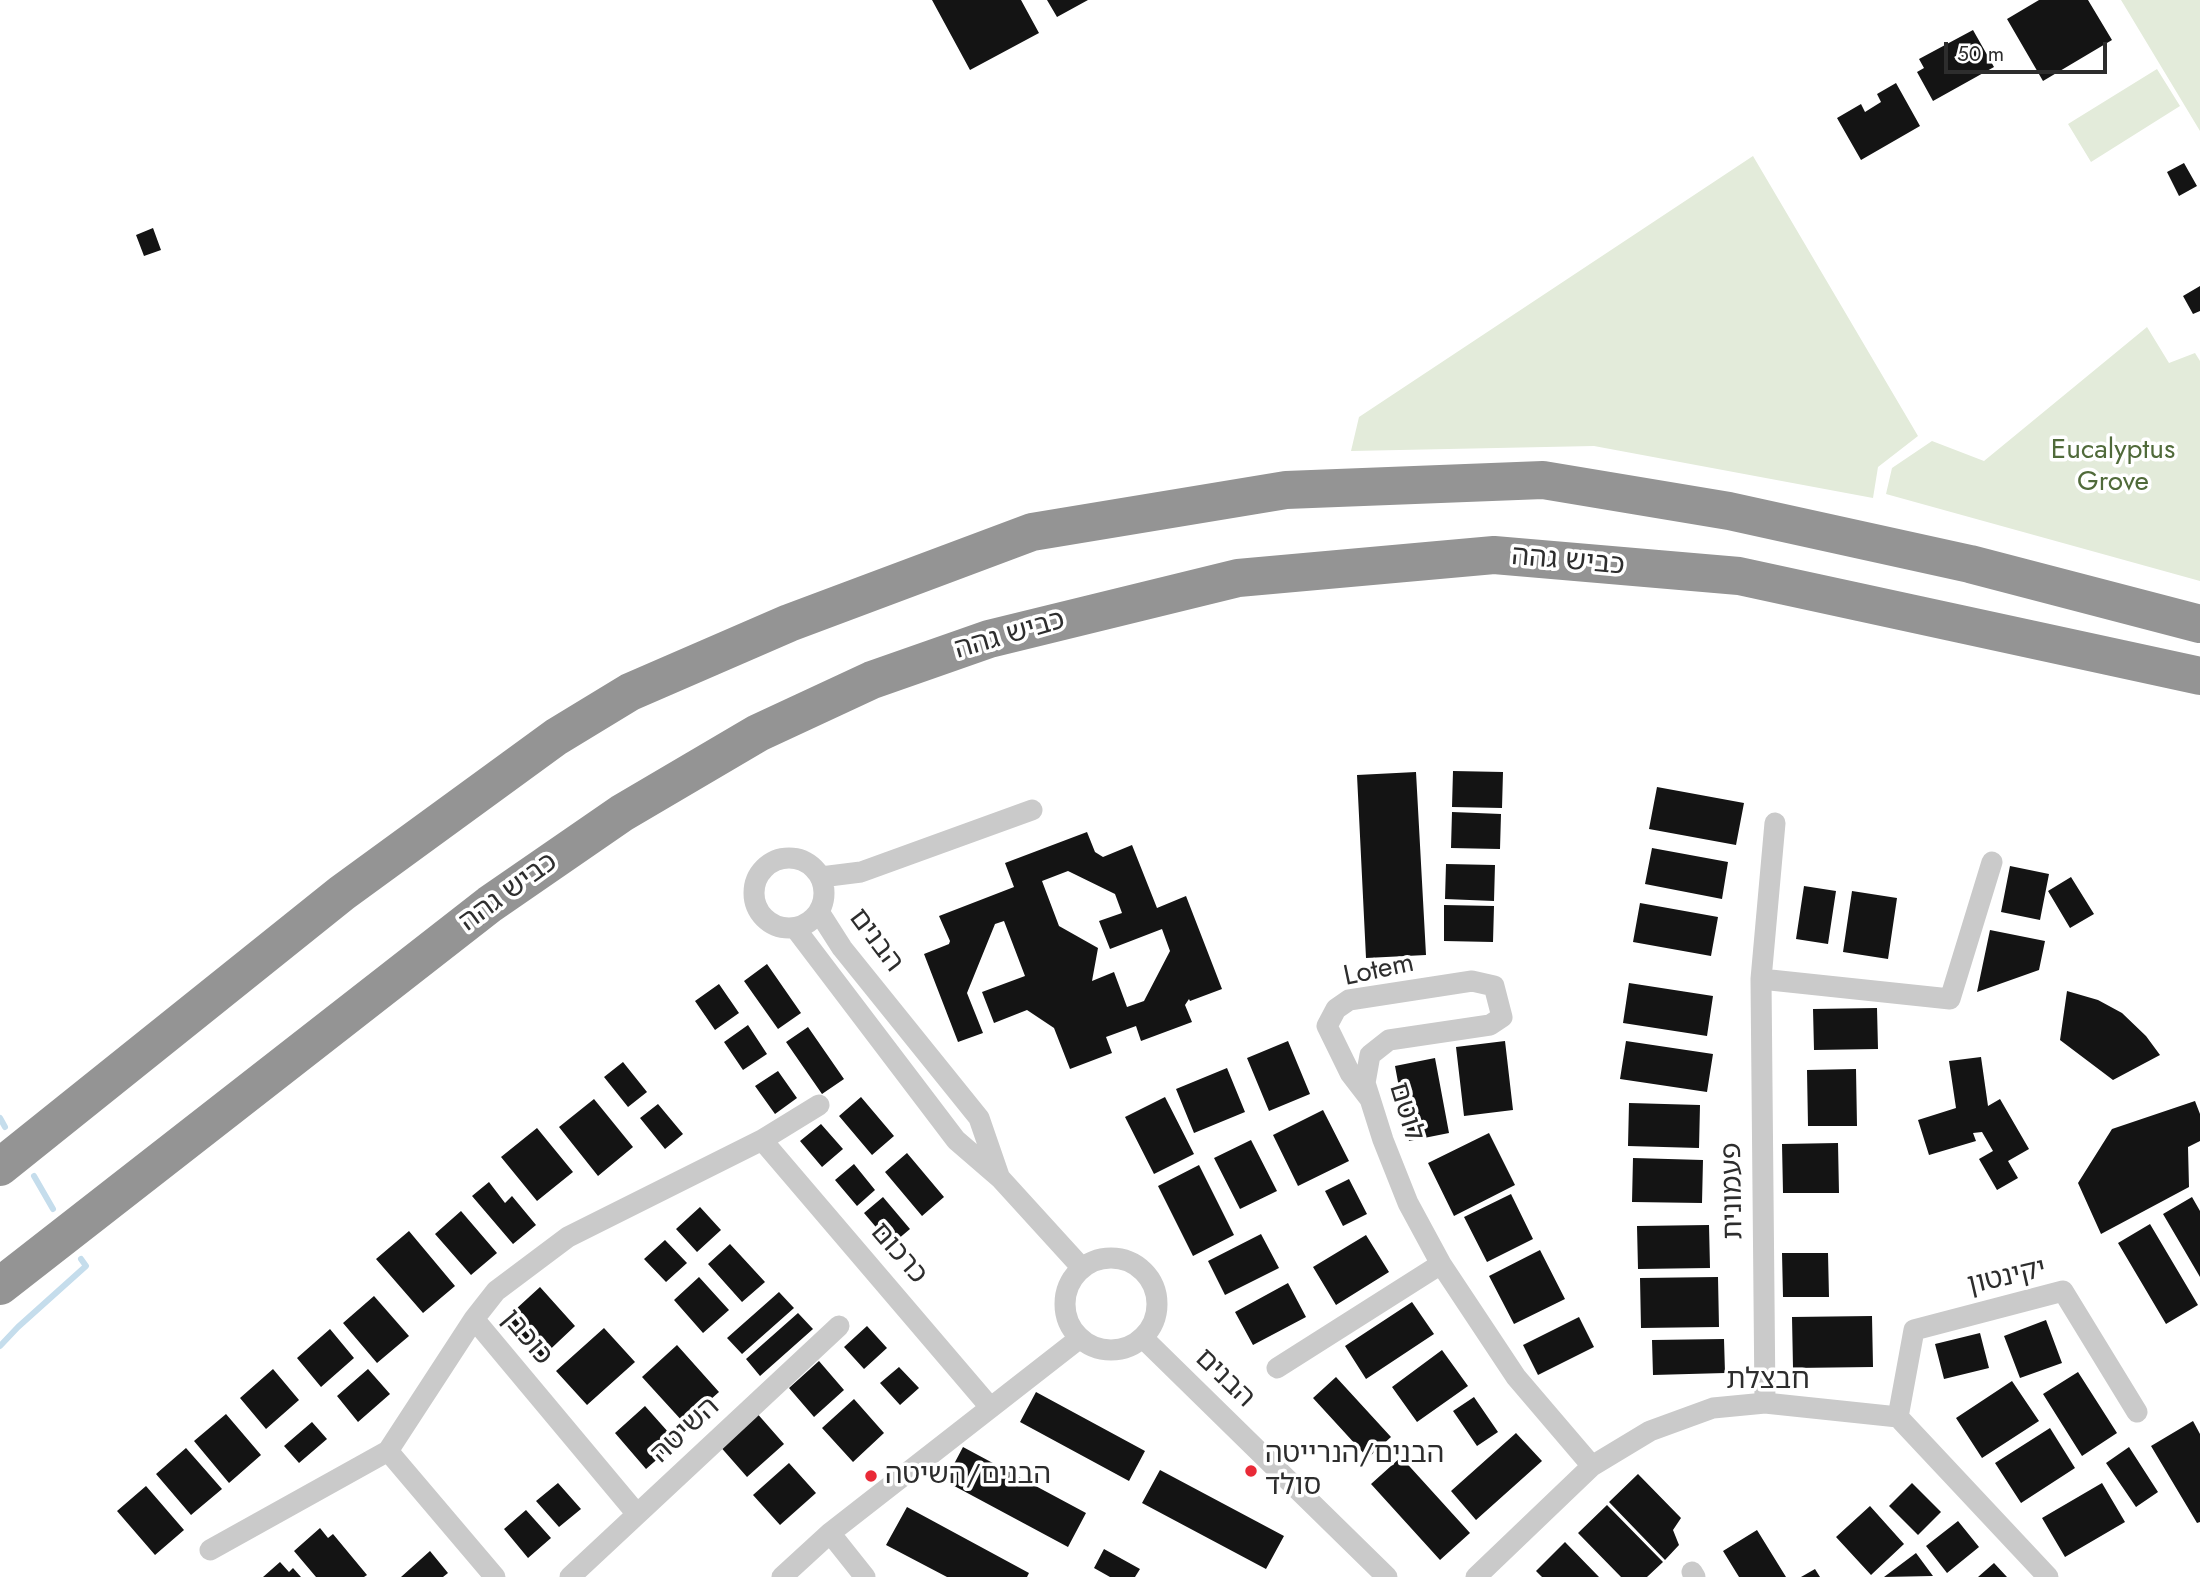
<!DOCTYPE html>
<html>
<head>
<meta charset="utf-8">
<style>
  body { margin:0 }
  #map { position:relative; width:2200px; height:1577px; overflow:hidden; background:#fff; font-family:Jost,sans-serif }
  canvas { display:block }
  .scale { position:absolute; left:1944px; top:42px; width:163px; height:32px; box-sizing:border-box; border:4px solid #2d2d2d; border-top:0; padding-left:9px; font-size:21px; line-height:24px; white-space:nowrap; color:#2d2d2d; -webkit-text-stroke:5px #fff; paint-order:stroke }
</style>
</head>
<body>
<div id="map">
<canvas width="2200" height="1577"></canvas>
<div class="scale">50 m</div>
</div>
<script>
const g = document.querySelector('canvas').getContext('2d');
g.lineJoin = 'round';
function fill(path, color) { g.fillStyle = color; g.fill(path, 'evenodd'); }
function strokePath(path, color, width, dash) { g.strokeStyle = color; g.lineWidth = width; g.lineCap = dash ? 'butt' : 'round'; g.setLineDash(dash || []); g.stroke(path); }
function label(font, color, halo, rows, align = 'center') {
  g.font = font + ' Jost,"Noto Sans Hebrew",sans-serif'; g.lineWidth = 7; g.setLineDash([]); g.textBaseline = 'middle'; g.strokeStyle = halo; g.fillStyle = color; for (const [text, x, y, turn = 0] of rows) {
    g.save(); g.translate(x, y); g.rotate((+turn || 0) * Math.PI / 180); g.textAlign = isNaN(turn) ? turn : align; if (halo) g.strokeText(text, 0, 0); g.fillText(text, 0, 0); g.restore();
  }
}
fill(new Path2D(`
  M2121 0H2200V131Z
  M2157 69 2180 106 2091 162 2068 124Z
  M1753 156 1918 436 1878 467 1873 498 1594 446 1351 451 1359 417Z
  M2147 327 2169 363 2195 353 2200 361V581L1886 494 1892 468 1932 441 1984 461Z`), '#e3ebda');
strokePath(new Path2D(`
  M0 1118 5 1127
  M34 1176 53 1209
  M0 1346 18 1327 86 1266 81 1259`), '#c5ddec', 6);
fill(new Path2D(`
  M932 0H1021L1039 33 970 70Z
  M1047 0H1088L1057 17Z
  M2039 0H2088L2112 40 2043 81 2007 19Z
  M1973 30 1994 67 1933 101 1917 72 1924 68 1919 59Z
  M1896 83 1920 126 1861 160 1837 118 1861 104 1865 112 1881 102 1877 94Z
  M2184 163 2197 186 2179 196 2167 172Z
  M153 228 161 250 144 256 136 235Z
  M2200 286V311L2193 314 2183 296Z
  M1453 771 1503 772 1502 808 1452 807Z
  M1416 772 1426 955 1366 958 1357 775Z
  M1657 787 1744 803 1736 845 1649 829Z
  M1452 812 1501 814 1500 849 1451 848Z
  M1087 832 1095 852 1103 857 1132 845 1157 908 1186 896 1222 989 1190 1001 1189 999 1185 1005 1192 1022 1141 1041 1136 1026 1106 1037 1112 1053 1070 1069 1054 1028 1027 1010 994 1023 982 992 1025 976 1004 921 995 924 967 993 983 1033 958 1042 924 954 949 944 950 941 939 916 1014 887 1005 863ZM1068 871 1115 894 1122 913 1099 921 1110 949 1162 929 1170 951 1144 1001 1127 1007 1114 972 1092 981 1098 948 1059 926 1042 881Z
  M1652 848 1728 862 1722 899 1645 884Z
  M1446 864 1495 865 1494 901 1445 899Z
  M2010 866 2049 874 2040 920 2001 912Z
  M2071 877 2094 914 2070 928 2048 891Z
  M1804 886 1836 891 1828 944 1796 939Z
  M1852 891 1897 898 1888 959 1843 952Z
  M1640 903 1718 917 1711 956 1633 942Z
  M1444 905 1494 906 1493 942 1444 941Z
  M1990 930 2045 941 2039 970 1977 992Z
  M767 964 801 1013 778 1029 744 981Z
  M1629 983 1713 996 1707 1036 1623 1023Z
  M719 984 739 1013 715 1030 695 1001Z
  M2067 991 2098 1000 2122 1013 2146 1036 2160 1055 2113 1080 2060 1040Z
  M1877 1008 1878 1049 1814 1050 1813 1009Z
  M748 1025 767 1054 743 1070 724 1042Z
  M808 1027 844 1079 822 1094 786 1042Z
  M1288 1041 1310 1094 1269 1111 1247 1058Z
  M1505 1041 1513 1110 1464 1116 1456 1047Z
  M1626 1041 1713 1054 1707 1092 1620 1079Z
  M1981 1057 1988 1106 2000 1099 2029 1149 2008 1161 2018 1178 1997 1190 1979 1159 1993 1151 1982 1132 1973 1133 1976 1141 1929 1155 1918 1120 1956 1108 1949 1061Z
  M1435 1058 1449 1133 1409 1141 1395 1066Z
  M623 1062 647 1092 628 1107 604 1077Z
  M1227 1068 1245 1112 1194 1133 1176 1089Z
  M1856 1069 1857 1126H1808L1807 1070Z
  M778 1071 797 1098 775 1114 755 1086Z
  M861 1097 894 1136 872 1155 839 1116Z
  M1165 1097 1194 1154 1154 1174 1125 1117Z
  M594 1099 633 1147 598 1176 559 1127Z
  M2195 1101 2200 1114V1141L2188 1147 2189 1187 2101 1234 2078 1183 2112 1129Z
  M1629 1103 1700 1105 1699 1148 1628 1146Z
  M658 1104 683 1134 665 1149 640 1118Z
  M1323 1110 1349 1161 1298 1186 1273 1135Z
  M821 1124 843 1149 822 1167 800 1141Z
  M537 1128 573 1172 537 1201 501 1157Z
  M1489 1133 1515 1185 1454 1216 1428 1163Z
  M1251 1140 1277 1191 1240 1209 1214 1158Z
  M1838 1143 1839 1193H1783L1782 1144Z
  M907 1153 944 1197 922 1216 885 1172Z
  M1633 1158 1703 1160 1702 1203 1632 1202Z
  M854 1164 875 1190 857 1206 835 1180Z
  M1199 1165 1234 1235 1193 1256 1158 1186Z
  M1349 1179 1367 1214 1343 1226 1325 1191Z
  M489 1182 505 1203 512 1196 536 1225 513 1244 472 1196Z
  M1511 1194 1533 1239 1487 1262 1464 1217Z
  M883 1197 910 1229 891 1245 864 1213Z
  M2192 1197 2200 1211V1277L2163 1214Z
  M700 1207 721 1230 697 1252 676 1229Z
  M461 1211 497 1253 471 1275 435 1234Z
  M2150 1224 2198 1305 2166 1324 2118 1243Z
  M1709 1225 1710 1268 1638 1269 1637 1226Z
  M409 1231 455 1286 423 1313 376 1259Z
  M1261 1234 1279 1268 1225 1295 1208 1261Z
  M1366 1235 1389 1272 1336 1305 1313 1267Z
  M665 1240 687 1263 666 1282 644 1259Z
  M730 1244 765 1282 742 1302 708 1264Z
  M1540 1250 1565 1299 1514 1324 1489 1276Z
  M1782 1253H1828L1829 1297H1783Z
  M699 1277 729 1310 703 1333 674 1300Z
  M1718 1277 1719 1327 1641 1328 1640 1278Z
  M1288 1283 1306 1317 1253 1345 1235 1312Z
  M540 1287 575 1326 540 1359 504 1320Z
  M779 1292 794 1308 742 1354 727 1338Z
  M374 1296 409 1336 377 1363 343 1323Z
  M1412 1302 1434 1334 1366 1379 1345 1346Z
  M798 1313 813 1329 760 1376 746 1359Z
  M1872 1316 1873 1367 1793 1368 1792 1317Z
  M1579 1317 1594 1347 1538 1375 1523 1345Z
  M2046 1320 2062 1363 2020 1378 2004 1336Z
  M867 1326 887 1348 864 1369 844 1347Z
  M604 1328 635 1362 587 1405 556 1371Z
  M330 1329 354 1358 321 1387 297 1358Z
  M1980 1333 1989 1368 1944 1379 1935 1344Z
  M1724 1339 1725 1373 1653 1375 1652 1340Z
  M677 1345 719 1392 684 1423 642 1377Z
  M1442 1350 1468 1386 1417 1422 1392 1387Z
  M819 1361 844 1390 814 1417 789 1388Z
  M899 1367 919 1388 900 1405 880 1383Z
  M273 1369 299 1400 266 1429 240 1398Z
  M368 1369 390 1394 358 1422 337 1396Z
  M2078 1372 2117 1433 2082 1456 2043 1394Z
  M1336 1377 1391 1437 1368 1458 1313 1398Z
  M2012 1381 2039 1421 1982 1458 1956 1418Z
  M1036 1392 1145 1451 1129 1481 1020 1422Z
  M1474 1397 1498 1432 1477 1446 1453 1411Z
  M854 1399 884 1433 853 1462 822 1428Z
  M645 1406 677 1442 646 1469 615 1433Z
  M755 1411 784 1444 747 1477 718 1444Z
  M226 1414 261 1455 229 1483 194 1441Z
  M2193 1421 2200 1434V1522L2197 1523 2151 1446Z
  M312 1422 327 1439 299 1463 284 1446Z
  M2050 1428 2075 1468 2021 1503 1995 1463Z
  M1516 1433 1542 1461 1476 1520 1451 1491Z
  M963 1447 1086 1513 1068 1547 945 1481Z
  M2129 1447 2158 1492 2136 1507 2106 1463Z
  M186 1448 222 1489 191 1515 156 1474Z
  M1401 1457 1470 1533 1440 1560 1371 1484Z
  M789 1463 816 1493 780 1525 753 1495Z
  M1160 1470 1284 1536 1266 1569 1142 1503Z
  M1638 1474 1681 1518 1673 1530 1679 1545 1665 1560 1609 1502Z
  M558 1483 581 1509 559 1527 536 1501Z
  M1912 1483 1941 1512 1918 1535 1889 1506Z
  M2102 1483 2125 1522 2065 1557 2042 1518Z
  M146 1486 184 1530 155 1555 117 1511Z
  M1607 1505 1663 1562 1647 1577H1621L1578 1533Z
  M1870 1506 1904 1544 1871 1575 1836 1537Z
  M907 1507 1029 1573 1027 1577H947L886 1545Z
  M526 1510 551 1538 528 1558 504 1529Z
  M1958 1521 1979 1547 1947 1573 1926 1546Z
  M320 1528 328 1538 333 1534 367 1575 364 1577H316L294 1551Z
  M1757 1530 1786 1577H1739L1723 1551Z
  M1565 1542 1599 1577H1542L1536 1571Z
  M1104 1549 1140 1569 1135 1577H1110L1094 1568Z
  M430 1551 448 1573 443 1577H401Z
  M1916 1553 1933 1576 1884 1577Z
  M280 1562 289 1572 293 1568 301 1577H263Z
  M1994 1563 2007 1577H1978Z
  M1815 1569 1820 1577H1801Z`), '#141414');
strokePath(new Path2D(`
  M754 893a35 35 0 1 1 70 0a35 35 0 1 1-70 0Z
  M821 877 861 872 1032 810
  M819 912 842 948 979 1118 999 1176
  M795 928 956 1140 1000 1178 1082 1268
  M1761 979 1950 999 1992 862
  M1370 1099 1350 1073 1327 1026 1336 1009 1349 1000 1472 981 1494 986 1502 1017 1490 1025 1389 1040 1370 1055 1365 1083 1383 1140 1408 1203 1441 1264 1516 1377 1592 1466
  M762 1140 819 1105
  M1065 1304a46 46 0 1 1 92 0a46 46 0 1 1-92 0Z
  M474 1319 496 1291 568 1237 762 1140 990 1407
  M1143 1338 1387 1577
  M1277 1368 1441 1264
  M1765 1403 1761 979 1775 823
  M1898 1417 1914 1330 2063 1291 2137 1412
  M388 1451 495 1577
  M830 1533 865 1577
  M210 1550 388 1451 474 1319 637 1514
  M1692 1572 1695 1577
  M570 1577 839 1326
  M782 1577 830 1533 1080 1338
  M1476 1577 1592 1466 1650 1431 1713 1408 1765 1403 1898 1417 2048 1577`), '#cacaca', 21);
strokePath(new Path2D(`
  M0 1167 342 893 556 737 630 692 789 623 1032 532 1286 490 1543 480 1729 511 1970 564 2200 624
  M0 1286 490 904 622 813 758 733 872 680 989 639 1238 578 1494 555 1739 576 2200 676`), '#949494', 38);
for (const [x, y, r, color] of [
  [1251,1471,7,"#e92a37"],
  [871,1476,7,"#e92a37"]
]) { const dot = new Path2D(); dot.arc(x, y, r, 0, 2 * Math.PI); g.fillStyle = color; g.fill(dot); strokePath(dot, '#fff', 2.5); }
label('28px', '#506a3a', '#fff', [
  ["Eucalyptus",2113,451],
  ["Grove",2113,483]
]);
label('28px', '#2d2d2d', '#fff', [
  ["כביש גהה",1568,562,5],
  ["כביש גהה",1010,636,-16],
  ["כביש גהה",509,893,-36],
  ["הבנים",875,941,53],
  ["Lotem",1379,971,-12],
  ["לוטם",1405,1112,73],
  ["פעמונית",1734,1191,-91],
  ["כרכום",898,1254,49],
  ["יקינטון",2007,1278,-13],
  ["כוכבן",526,1338,50],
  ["הבנים",1224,1379,44],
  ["חבצלת",1768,1381],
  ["השיטה",686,1431,-43]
]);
label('28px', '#2d2d2d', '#fff', [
  ["הבנים/הנרייטה",1265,1455],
  ["סולד",1265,1487],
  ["הבנים/השיטה",885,1476]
], 'left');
</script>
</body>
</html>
